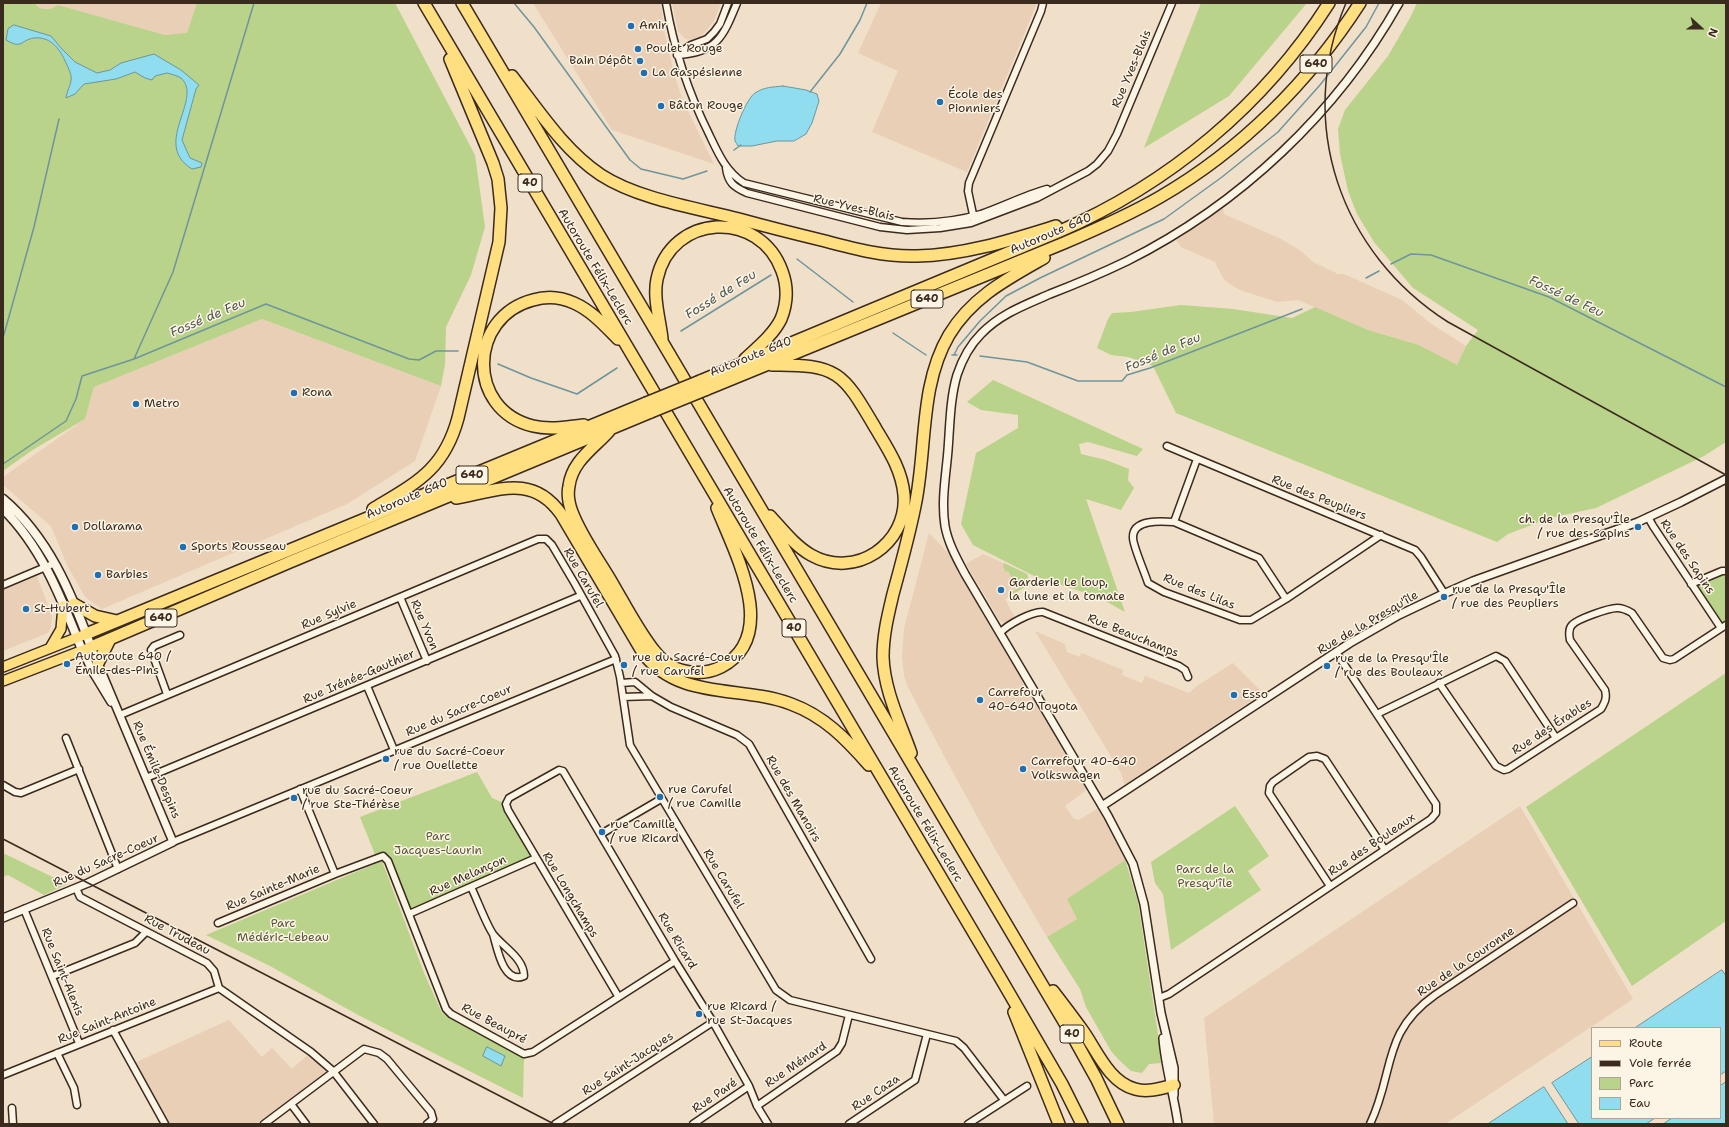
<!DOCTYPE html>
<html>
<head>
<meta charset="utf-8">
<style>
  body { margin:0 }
  #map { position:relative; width:1729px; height:1127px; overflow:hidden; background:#f0dfc9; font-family:"Shantell Sans",sans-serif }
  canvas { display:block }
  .frame { position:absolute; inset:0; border:4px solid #3b2a1e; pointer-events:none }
  .legend { position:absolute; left:1591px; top:1027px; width:130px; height:92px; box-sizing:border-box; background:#fcf5e5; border:1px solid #afa495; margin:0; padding:5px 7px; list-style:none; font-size:12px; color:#3b2a1e }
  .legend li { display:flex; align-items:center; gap:8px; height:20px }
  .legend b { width:20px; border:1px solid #afa495 }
  .north { position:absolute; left:1681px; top:8px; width:40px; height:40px; -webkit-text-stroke:3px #fcf5e5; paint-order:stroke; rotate:111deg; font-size:11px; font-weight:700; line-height:16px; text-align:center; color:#3b2a1e }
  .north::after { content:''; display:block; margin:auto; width:14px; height:18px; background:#3b2a1e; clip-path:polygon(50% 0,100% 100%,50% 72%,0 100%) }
</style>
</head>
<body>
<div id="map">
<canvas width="1729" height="1127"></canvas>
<div class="frame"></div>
<ul class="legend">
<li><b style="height:5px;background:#ffdf80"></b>Route</li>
<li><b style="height:5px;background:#3b2a1e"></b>Voie ferrée</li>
<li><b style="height:11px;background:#b9d38a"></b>Parc</li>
<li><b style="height:11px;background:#90ddf0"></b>Eau</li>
</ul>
<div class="north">N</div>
</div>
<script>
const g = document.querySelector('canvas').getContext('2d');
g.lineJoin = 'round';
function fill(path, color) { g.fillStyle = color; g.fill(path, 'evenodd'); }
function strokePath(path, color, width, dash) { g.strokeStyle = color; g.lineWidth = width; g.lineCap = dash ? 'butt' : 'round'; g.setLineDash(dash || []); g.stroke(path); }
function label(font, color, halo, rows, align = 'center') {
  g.font = font + ' "Shantell Sans",sans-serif'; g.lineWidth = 3; g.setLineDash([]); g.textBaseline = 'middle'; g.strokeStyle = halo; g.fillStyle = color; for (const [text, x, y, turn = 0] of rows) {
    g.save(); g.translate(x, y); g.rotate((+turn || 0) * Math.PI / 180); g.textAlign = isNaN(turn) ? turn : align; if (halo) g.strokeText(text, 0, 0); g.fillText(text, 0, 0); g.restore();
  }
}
fill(new Path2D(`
  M34 3H197L187 34 165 35 58 5 50 9H45L41 8Z
  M533 3H661L664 30 673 69 682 99 714 164 612 130Z
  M672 3H721L714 21 706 31 700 37 692 40 685 39 678 31Z
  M881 3H1037L967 172 872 132 898 71 858 53Z
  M1223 208 1224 214 1281 239 1301 251 1313 262 1338 274H1344L1402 300 1430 323 1466 346 1457 366 1419 345 1368 330 1298 300 1277 302 1240 290 1228 283 1223 278 1215 262 1181 247 1176 240Z
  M262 319 441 386 415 461 347 504 102 609 85 597 67 565 51 526 3 485V477L85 419 94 387Z
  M929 533 949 554 985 618 1086 788 1084 792 1065 806 1073 818 1079 820 1098 808 1125 860 1067 899 1077 919 1047 937 995 849 943 754 909 689 904 676 902 656 904 629Z
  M983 554 1027 574 1030 584 1005 599 1015 618 1005 623 1000 621 966 564Z
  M37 576 52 616 51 627 48 633 3 651V590Z
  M1035 631 1065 644 1067 652 1080 657 1081 653 1123 670 1122 675 1142 683 1145 676 1189 693 1197 686 1233 663 1263 693 1125 785 1121 773Z
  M1520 806 1633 999 1445 1124H1214L1204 1018Z
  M229 1020 262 1057 272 1048 292 1069 311 1052 333 1071 263 1124H167L132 1064Z`), '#e8cfb5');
fill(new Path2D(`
  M3 3H34L40 8 45 9H50L58 5 165 35 187 33 197 3H395L475 155 485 227 471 275 446 327 445 364 441 386 262 319 94 387 85 419 31 451 3 471Z
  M1201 3H1307L1229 96 1144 148Z
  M1417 3H1726V442L1704 456 1596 508 1550 518 1508 534 1497 542 1176 413 1153 366 1128 357 1111 355 1097 348 1108 319 1112 313 1131 312 1181 305 1233 309 1292 318 1315 307 1368 330 1419 345 1457 365 1466 346 1478 330 1413 288 1374 242 1357 214 1348 191 1340 154 1338 129 1345 110 1388 56 1410 18Z
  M993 380 1143 449 1137 456 1088 442 1079 444 1081 454 1106 460 1129 469 1128 480 1134 488 1121 510 1086 499 1125 612 1098 597 1034 576 973 545 961 524 976 453 1018 428V415L981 410 967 402Z
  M1004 563 1027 574 1030 584 1010 596 1009 594 1018 588 1008 571 1006 572 1003 566Z
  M1726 571V625L1721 628 1692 583Z
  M1726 673V921L1632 986 1526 807Z
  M477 772 492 798 506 804 536 858 409 914 387 860 376 857 360 817Z
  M1235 806 1269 856 1248 871 1261 890 1171 950 1163 894 1155 883 1151 862Z
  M3 853 67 884 44 895 8 875 3 877Z
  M1125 860 1138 902 1160 1048 1161 1063 1149 1064 1142 1073 1131 1071 1118 1059 1111 1051 1086 1007 1080 989 1047 937 1077 919 1067 899Z
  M382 861 424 973 442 1013 524 1056 523 1098 360 1016 270 966 206 935Z`), '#b9d38a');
const water = new Path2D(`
  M14 25 51 36 61 48 75 62 97 73 110 70 121 63 154 54 181 70 199 85 196 89 182 140 190 158 202 163 201 167 192 169C151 144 204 99 181 78 178 76 171 74 167 73L155 76 152 80 145 78 135 72 116 79 84 84 75 94 66 98C67 90 71 85 71 80 72 75 69 70 67 65 61 51 52 36 34 38 20 40 23 50 6 40L8 29Z
  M783 86 806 90 817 94 819 101 812 123 806 134 794 141H777L752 146H738C737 144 736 143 735 141 733 131 747 98 755 93 764 87 773 87 783 86Z
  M1722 970 1726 976V1071L1720 1075V1028H1635Z
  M487 1047 505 1056 501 1066 483 1056Z
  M1592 1057V1118H1655L1646 1124H1579L1552 1083Z
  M1726 1082V1124H1663L1672 1118H1720V1086Z
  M1544 1087 1568 1124H1488Z`);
fill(water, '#90ddf0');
strokePath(water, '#6e959c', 1);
strokePath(new Path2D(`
  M514 3 534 27 630 160 641 169 683 179 707 171
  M810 92 840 54 860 20 867 3
  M734 150 741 145
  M797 259 853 302
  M1391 264 1411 254 1431 255 1549 297 1726 387
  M1366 278 1379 271
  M681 331 771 275
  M893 333 926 355
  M3 338 34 227 59 119
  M952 355H957
  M954 355 958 347 980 321 1006 296 1040 278 1164 219 1222 177 1278 132 1320 85 1366 27 1379 3
  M980 356 1027 362 1078 381H1122L1127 375 1150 368 1302 309
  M134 359 173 272 254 3
  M498 364 531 378 577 394 617 368
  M3 464 66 421 76 399 82 376 134 359 266 304 409 359 419 360 436 351H458`), '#6e959c', 1.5);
const minor = new Path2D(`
  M666 3C674 49 688 92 709 134 718 153 726 172 744 183L902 222C928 224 957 221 981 214 1004 206 1025 195 1047 189
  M677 55C717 53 723 37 737 3
  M677 55 691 45 707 39 714 32 720 24 728 3
  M726 168C728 183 734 187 747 193L880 227 907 230 940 228 971 223 1037 198 1088 171 1097 164 1108 151 1117 134 1172 3
  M974 219 968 191 969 183 1041 11 1043 3
  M1167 446 1415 550 1421 557 1444 593
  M1197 459 1174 522C1161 521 1132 519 1133 538 1133 546 1145 573 1148 583L1164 592 1240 620H1251L1286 599 1381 535
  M1648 517 1653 526 1721 628
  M1174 522 1259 558 1286 599
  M1691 584 1722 571H1726
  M3 585 55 563
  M400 597 427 661
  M1000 633C1007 625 1032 611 1043 612L1179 666 1185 670 1188 677
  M621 683 635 682 652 696 671 707 737 735 749 744 871 959
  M1439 683 1496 766 1504 770 1508 769 1601 709C1605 702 1607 698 1605 690L1570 640C1569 635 1568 629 1572 625 1577 619 1609 608 1617 608 1622 608 1627 610 1632 613L1663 658 1670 660 1674 659 1726 625
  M367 686 394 750
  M167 694 151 650 154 646 180 635
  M623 697 652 696
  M1377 714 1496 656 1505 661 1556 738
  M120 715 538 539H546L552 545 575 584 615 656 620 677 630 745 776 990 790 1000 956 1041 964 1048 1004 1100
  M66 738 118 869
  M146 778 580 596
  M3 785 15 792 21 793 79 769
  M300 789 335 874
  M601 834 661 799
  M173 842 616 659
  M1330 886 1269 793 1270 786 1273 782 1309 757 1317 756 1325 759 1385 850
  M471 887C477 899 486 924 493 934 503 947 524 958 524 976 503 985 497 947 493 934
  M76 888 80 897 207 963 214 971 219 988 311 1052 333 1071 374 1124
  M24 909 79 1043
  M409 914 536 858
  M218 923 335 874 383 856 388 861 446 1009 451 1014 524 1054 533 1052 675 961
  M53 976 135 943 146 932
  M618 996 508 810 506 804 509 798 559 770 563 771 675 961 713 1022 749 1086 757 1106 768 1124
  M1159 998 1169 994 1431 819 1436 813V804L1432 798 1336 652
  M113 1030 165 1124
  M57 1053 74 1088 77 1105
  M3 1075 219 988
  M291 1104 306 1124
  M757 1106 837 1051 842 1043 849 1015
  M12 1108 13 1124
  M264 1124 364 1049 379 1053 387 1059 431 1112 433 1119 427 1124
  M555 1124 713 1022
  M693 1124 749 1086
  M849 1124 915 1080 927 1034
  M968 1124 1027 1086
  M1370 1124C1395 1072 1381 1033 1435 995L1573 903`);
const tertiary = new Path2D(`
  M82 650 94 674 111 702
  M1102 806 1350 643 1399 615 1441 595 1473 581 1638 522 1681 502 1726 479
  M3 918 88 883 173 842 91 647
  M1163 1038C1165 1067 1174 1095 1178 1124
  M1174 1095V1068L1161 1013 1144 904 1133 864 1108 816 965 574C957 559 948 543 945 526 941 501 946 475 948 450 950 425 950 399 957 375 962 360 970 345 981 334 1000 314 1025 305 1050 294 1076 284 1102 273 1127 261 1239 205 1337 113 1399 3`);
const secondary = new Path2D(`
  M3 499C48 537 71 592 91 647
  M3 509C42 547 62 600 82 650`);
const primary = new Path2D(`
  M50 648 61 629 63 606
  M3 667 86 634
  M3 681 91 647`);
const motorway = new Path2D(`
  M424 3 1001 979 1062 1084 1082 1124
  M462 3 1076 1042 1096 1078 1118 1124
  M512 76C539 111 564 150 601 175 638 199 696 208 739 219 768 227 796 234 825 241 855 249 885 257 917 256 965 255 1011 240 1056 226
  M662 339C660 320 653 298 657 279 671 213 760 209 782 271 788 287 787 304 781 319 773 335 758 347 745 359
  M700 381 1058 232C1169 184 1264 105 1329 3
  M705 390 1064 243C1097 229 1129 215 1160 197 1241 150 1309 82 1360 3
  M584 425C567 427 549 430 533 426 466 410 468 317 533 300 546 296 561 297 574 303 592 311 605 326 618 339
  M609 431C594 448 572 461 569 486 567 495 569 504 572 512 581 536 598 559 611 581 624 603 636 627 652 648 657 654 662 661 669 665 685 674 705 675 721 667 781 636 734 551 717 508
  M456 498C497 491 532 473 561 514L643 653C679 701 741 685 791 704 824 716 846 739 869 765
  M373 509C416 483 444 470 458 418L499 242 501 208 498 179 493 163 450 59
  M770 516C782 529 795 546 811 555 855 580 908 544 904 495 902 470 888 449 876 429 843 373 839 364 772 365
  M74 604 95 616 117 621
  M86 634 646 403
  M91 647 290 562 651 412
  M98 663 110 639
  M911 753C900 722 884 690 883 657 883 635 888 615 893 594 901 565 909 536 915 506 927 450 919 386 949 335 972 297 1007 279 1044 258
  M1053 991C1063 1004 1073 1017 1083 1031 1097 1051 1109 1082 1135 1089 1148 1093 1162 1088 1174 1085
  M1014 1012 1059 1124`);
strokePath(minor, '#3b2a1e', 9);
strokePath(tertiary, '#3b2a1e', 10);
strokePath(secondary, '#3b2a1e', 11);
strokePath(primary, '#3b2a1e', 12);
strokePath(motorway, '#3b2a1e', 14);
strokePath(minor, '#fcf5e5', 6);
strokePath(tertiary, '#fcf5e5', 7);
strokePath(secondary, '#fcf5e5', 8);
strokePath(primary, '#ffdf80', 9);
strokePath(motorway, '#ffdf80', 11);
strokePath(new Path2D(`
  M1346 3C1295 123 1340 253 1448 322L1726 475
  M3 839 554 1124`), '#3b2a1e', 1.5);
const motorwayBridge = new Path2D(`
  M646 403 700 381
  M651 412 705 390`);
strokePath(motorwayBridge, '#3b2a1e', 14, []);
strokePath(motorwayBridge, '#ffdf80', 11);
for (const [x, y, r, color] of [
  [631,26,4,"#1f6fb2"],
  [638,49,4,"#1f6fb2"],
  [640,61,4,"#1f6fb2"],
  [644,73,4,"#1f6fb2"],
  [940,102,4,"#1f6fb2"],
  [661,106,4,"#1f6fb2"],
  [294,393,4,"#1f6fb2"],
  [136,404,4,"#1f6fb2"],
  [75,527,4,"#1f6fb2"],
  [1638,527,4,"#1f6fb2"],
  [183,547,4,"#1f6fb2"],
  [98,575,4,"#1f6fb2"],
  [1001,590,4,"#1f6fb2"],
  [1444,597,4,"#1f6fb2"],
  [26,609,4,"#1f6fb2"],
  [67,664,4,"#1f6fb2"],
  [624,665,4,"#1f6fb2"],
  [1327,666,4,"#1f6fb2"],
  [1234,695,4,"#1f6fb2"],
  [980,700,4,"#1f6fb2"],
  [386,759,4,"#1f6fb2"],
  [1023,769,4,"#1f6fb2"],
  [660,797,4,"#1f6fb2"],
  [294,798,4,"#1f6fb2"],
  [602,832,4,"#1f6fb2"],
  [699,1014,4,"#1f6fb2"]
]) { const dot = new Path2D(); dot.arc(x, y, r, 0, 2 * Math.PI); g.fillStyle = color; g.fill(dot); strokePath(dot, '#fcf5e5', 1.5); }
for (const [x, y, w] of [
  [1316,64,32],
  [530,183,24],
  [927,299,32],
  [472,475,32],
  [161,618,32],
  [794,628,24],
  [1072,1034,24]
]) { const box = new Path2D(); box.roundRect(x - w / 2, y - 9, w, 18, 3); g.fillStyle = '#fcf5e5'; g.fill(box); strokePath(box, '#3b2a1e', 1); }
label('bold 11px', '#3b2a1e', null, [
  ["640",1316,64],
  ["40",530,183],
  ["640",927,299],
  ["640",472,475],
  ["640",161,618],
  ["40",794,628],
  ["40",1072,1034]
]);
label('12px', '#3b2a1e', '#fcf5e5', [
  ["Amir",639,26],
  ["Poulet Rouge",646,49],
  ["Bain Dépôt",632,61,"right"],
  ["La Gaspésienne",652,73],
  ["École des",948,95],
  ["Pionniers",948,109],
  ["Bâton Rouge",669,106],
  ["Rona",302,393],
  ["Metro",144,404],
  ["ch. de la Presqu'Île",1630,520,"right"],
  ["/ rue des Sapins",1630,534,"right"],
  ["Dollarama",83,527],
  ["Sports Rousseau",191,547],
  ["Barbies",106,575],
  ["Garderie Le loup,",1009,583],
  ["la lune et la tomate",1009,597],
  ["rue de la Presqu'Île",1452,590],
  ["/ rue des Peupliers",1452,604],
  ["St-Hubert",34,609],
  ["Autoroute 640 /",75,657],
  ["Émile-des-Pins",75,671],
  ["rue du Sacré-Coeur",632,658],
  ["/ rue Carufel",632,672],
  ["rue de la Presqu'Île",1335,659],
  ["/ rue des Bouleaux",1335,673],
  ["Carrefour",988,693],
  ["40-640 Toyota",988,707],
  ["Esso",1242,695],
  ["rue du Sacré-Coeur",394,752],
  ["/ rue Ouellette",394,766],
  ["Carrefour 40-640",1031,762],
  ["Volkswagen",1031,776],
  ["rue Carufel",668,790],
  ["/ rue Camille",668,804],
  ["rue du Sacré-Coeur",302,791],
  ["/ rue Ste-Thérèse",302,805],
  ["rue Camille",610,825],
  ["/ rue Ricard",610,839],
  ["rue Ricard /",707,1007],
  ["rue St-Jacques",707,1021]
], 'left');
label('12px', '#3b2a1e', '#fcf5e5', [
  ["Rue Yves-Blais",1132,69,-67],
  ["Rue Yves-Blais",854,208,13],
  ["Autoroute 640",1051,234,-23],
  ["Autoroute Félix-Leclerc",595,267,59],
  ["Autoroute 640",751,357,-22],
  ["Rue des Peupliers",1319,498,22],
  ["Autoroute 640",407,499,-23],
  ["Autoroute Félix-Leclerc",760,545,59],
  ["Rue des Sapins",1687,557,56],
  ["Rue Carufel",583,578,60],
  ["Rue des Lilas",1199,592,22],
  ["Rue Sylvie",329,615,-23],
  ["Rue de la Presqu'île",1368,623,-30],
  ["Rue Yvon",424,625,67],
  ["Rue Beauchamps",1133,636,22],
  ["Rue Irénée-Gauthier",359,677,-23],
  ["Rue du Sacre-Coeur",459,711,-23],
  ["Rue des Érables",1552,727,-33],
  ["Rue Émile-Despins",156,770,67],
  ["Rue des Manoirs",793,799,60],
  ["Autoroute Félix-Leclerc",925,824,59],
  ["Rue des Bouleaux",1372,845,-34],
  ["Rue du Sacre-Coeur",106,861,-24],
  ["Rue Melançon",468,876,-24],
  ["Rue Carufel",723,879,59],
  ["Rue Sainte-Marie",273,888,-23],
  ["Rue Longchamps",570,895,59],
  ["Rue Trudeau",177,935,28],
  ["Rue Ricard",677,941,59],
  ["Rue de la Couronne",1466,962,-34],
  ["Rue Saint-Alexis",62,972,68],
  ["Rue Saint-Antoine",107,1021,-22],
  ["Rue Beaupré",494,1024,28],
  ["Rue Saint-Jacques",628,1064,-33],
  ["Rue Ménard",796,1065,-34],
  ["Rue Caza",876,1093,-34],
  ["Rue Paré",715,1096,-34]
]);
label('12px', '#5a5439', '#fcf5e5', [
  ["Parc",438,837],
  ["Jacques-Laurin",438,851],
  ["Parc de la",1205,870],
  ["Presqu'île",1205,884],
  ["Parc",283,924],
  ["Médéric-Lebeau",283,938]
]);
label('italic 13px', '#505752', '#fcf5e5', [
  ["Fossé de Feu",721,295,-32],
  ["Fossé de Feu",1566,297,25],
  ["Fossé de Feu",208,318,-23],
  ["Fossé de Feu",1163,353,-23]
]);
</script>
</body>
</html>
